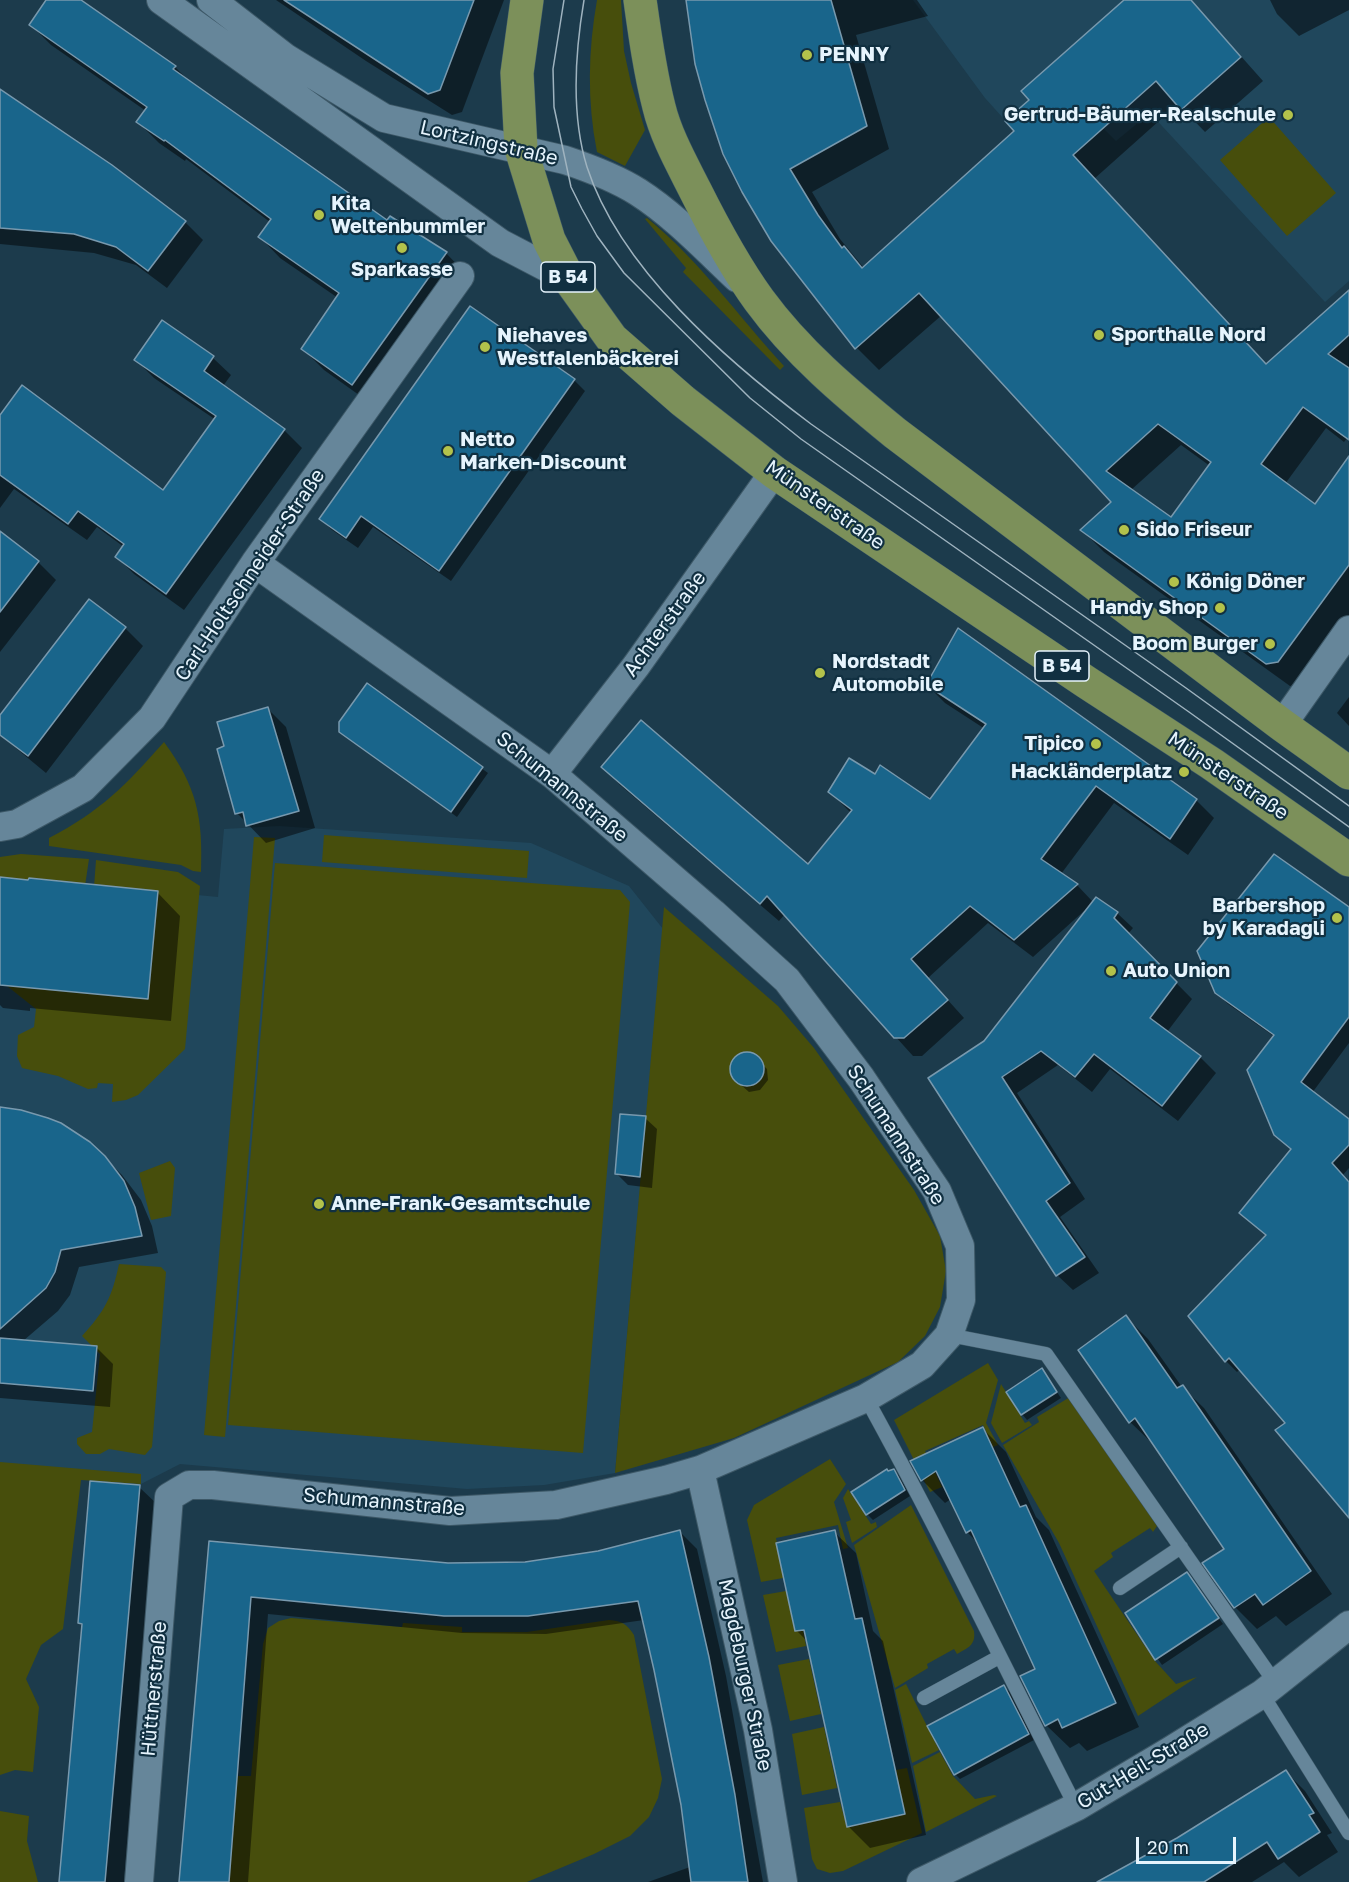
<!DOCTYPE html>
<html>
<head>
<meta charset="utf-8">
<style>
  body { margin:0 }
  #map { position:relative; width:1349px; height:1882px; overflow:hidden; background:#1c3b4c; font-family:"Golos Text",sans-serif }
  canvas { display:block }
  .scale { position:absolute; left:1136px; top:1837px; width:100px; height:27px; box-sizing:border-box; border:3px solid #e6f4fd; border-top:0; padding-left:8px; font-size:18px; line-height:21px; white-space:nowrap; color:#e6f4fd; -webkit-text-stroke:4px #113041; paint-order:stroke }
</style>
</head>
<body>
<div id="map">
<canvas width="1349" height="1882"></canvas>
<div class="scale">20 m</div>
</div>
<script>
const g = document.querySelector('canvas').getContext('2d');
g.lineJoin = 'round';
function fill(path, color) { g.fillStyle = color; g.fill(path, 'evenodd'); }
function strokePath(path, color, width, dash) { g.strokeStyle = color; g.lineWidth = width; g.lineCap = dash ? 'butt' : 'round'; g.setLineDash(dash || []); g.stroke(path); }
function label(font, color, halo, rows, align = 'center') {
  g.font = font + ' "Golos Text",sans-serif'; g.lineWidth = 4.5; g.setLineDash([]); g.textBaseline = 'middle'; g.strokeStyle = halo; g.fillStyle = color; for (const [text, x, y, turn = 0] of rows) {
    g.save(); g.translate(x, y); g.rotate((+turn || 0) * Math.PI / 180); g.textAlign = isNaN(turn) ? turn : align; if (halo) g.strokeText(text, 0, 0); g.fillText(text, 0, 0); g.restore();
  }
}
fill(new Path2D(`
  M913 0H1349V281L1325 302 1150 113 1116 141 1103 128 1076 153 1072 149 1049 169 985 98Z
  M279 826 531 843 629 886 663 929 615 1473 544 1485 467 1489 180 1464 141 1484 23 1475 0 1594V876L218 897 224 829Z`), '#20475c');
fill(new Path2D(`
  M597 0H621L624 51 631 83 645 130 625 166 597 152C587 101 588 51 597 0Z
  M1269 117 1336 193 1287 236 1220 160Z
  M647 218C700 261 738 316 784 366L780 370 683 272 686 268 645 219Z
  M164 742C197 787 203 817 201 872L193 871 181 865 49 846V838C101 811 126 785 164 742Z
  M324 835 529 851 527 878 322 862Z
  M254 837 275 838 225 1437 204 1435Z
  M21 854 89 859 85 886 73 882 31 878 28 881 0 877V857Z
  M96 860 178 872 200 886 185 1049 138 1095 126 1100 112 1102 113 1084 98 1083 97 1088 88 1089 58 1076 22 1068 17 1056 18 1035 34 1027 36 1009 7 986 112 995 158 891H144L142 888V891L129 890 128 887 127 890 115 889 114 886 113 888 102 887 100 884 99 887H94Z
  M275 863 620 890 630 902 583 1453 228 1425Z
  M664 907 778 1006 814 1048 914 1190 940 1236 946 1271 940 1307 925 1336 898 1362 734 1438 615 1473Z
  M170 1161 175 1168 171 1216 151 1220 139 1173Z
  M119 1264 161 1267 166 1272 152 1447 145 1455 109 1449 100 1454H86L77 1444V1438L92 1432 100 1354 82 1336C105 1311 112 1297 119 1264Z
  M988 1363 998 1380 986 1423 998 1445 993 1447 983 1425 925 1451 942 1487 930 1492 894 1420Z
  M1001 1384 1025 1423 1029 1421 1032 1425 1002 1443 991 1423Z
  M1070 1397 1157 1526 1153 1532 1150 1528 1111 1553 1113 1557 1094 1571 1155 1661 1176 1684 1197 1677 1138 1716 1059 1543 1003 1445 1039 1422 1037 1417Z
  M830 1459 846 1484 834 1502 848 1548 843 1549 838 1525 776 1538 783 1578 761 1582 747 1520 754 1505Z
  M0 1462 141 1474V1484L81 1480 63 1629 41 1645 26 1679 39 1707 33 1772 15 1770 0 1775Z
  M848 1489 871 1524 876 1522 877 1527 852 1543 846 1522 851 1520 843 1498Z
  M911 1505 974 1631C976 1645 968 1648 957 1654L954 1649 927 1664 928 1668 895 1688 854 1545Z
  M786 1591 795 1631 803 1630 806 1646 776 1652 763 1595Z
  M291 1618 402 1627 403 1623 462 1627V1632H527L609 1620C622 1621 627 1624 634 1635L662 1779 658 1798 649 1817 630 1836 594 1854 527 1882H229L237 1776H251L263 1644 268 1628 279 1621Z
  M809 1659 821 1714 790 1721 778 1665Z
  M906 1684 939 1750 912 1763 895 1690Z
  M824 1727 837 1788 802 1795 792 1734Z
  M940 1752 953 1776 975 1799 994 1795 997 1796 926 1832 913 1766Z
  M907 1768 922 1833 843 1871 830 1873 817 1869 812 1859 804 1808 840 1802 847 1827 905 1814 896 1770Z
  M0 1811 29 1816 27 1841 38 1882H0Z`), '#474e0c');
fill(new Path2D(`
  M47 0H78L175 67 194 86 388 222 446 253 466 274 373 405 324 370 303 349 338 298 280 258 260 237 270 222 186 159 185 161 159 143 138 122 146 111 51 45 31 25Z
  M276 0H504L462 112 452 115 366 61Z
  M688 0H917L928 16 856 35 889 149 812 192 840 239 864 268 1016 131 1031 100 1127 0H1191L1263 81 1205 132 1178 104 1094 179 1266 365 1349 291V436L1344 442 1326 428 1285 484 1315 506 1349 459V618L1301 684 1290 686 1104 552 1082 530 1113 502 942 315 879 370 857 348 772 240ZM1181 445 1210 466 1171 519 1131 490Z
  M1270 0H1349V10L1299 36 1277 14Z
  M0 91 185 222 203 240 167 288 136 265 94 253 0 244Z
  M162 322 213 358 231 375 223 386 284 430 302 448 184 610 134 574 117 557 124 547 97 527 87 540 14 489 0 508V417L164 492 216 420 154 378 136 360Z
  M574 380 585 391 451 581 373 527 358 548 332 530 321 519Z
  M15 545 38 562 56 580 0 652V564Z
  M125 628 143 646 46 773 0 735V718Z
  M958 631 1196 800 1214 818 1188 855 1114 803 1061 874 1077 885 1093 902 1117 913 1133 928 1128 934 1192 999 1167 1032 1200 1057 1216 1073 1178 1121 1110 1069 1092 1092 1058 1065 1017 1093 1085 1199 1060 1217 1099 1273 1073 1290 1057 1275 985 1042 1085 913 1084 911 1033 957 988 923 928 978 964 1018 922 1056H913L785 914 779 921 620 785 603 767 809 866 851 813 830 792 875 776 931 801 985 729 945 703 927 685Z
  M367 685 488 773 457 817 341 732Z
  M1349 697V726L1337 713Z
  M268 709 286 727 315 828 266 843 237 813 226 747Z
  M0 879 157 892 180 916 171 1021 30 1008V1011L3 1008 0 1005Z
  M1349 910V1043L1312 1093 1349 1121V1168L1342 1176 1349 1183V1516L1287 1423 1240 1369 1237 1372 1226 1361 1267 1236 1241 1213 1292 1150 1275 1134V1037L1228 1004 1216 992Z
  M750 1053 767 1069 768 1080 760 1090 749 1092 732 1077V1064L738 1055Z
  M0 1111 104 1157 122 1175 141 1200 152 1226 158 1253 79 1267 70 1295 58 1311 23 1341 96 1347 113 1364 110 1407 0 1398Z
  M645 1118 657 1129 652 1188 628 1185 616 1173Z
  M1126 1317 1148 1339 1182 1387 1204 1408 1332 1594 1286 1626 1276 1616 1257 1629 1235 1607 1205 1563 1226 1549 1153 1442 1152 1443 1130 1422Z
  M1042 1370 1061 1398 1027 1420 1022 1414Z
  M983 1429 1006 1452 1036 1517 1049 1530 1139 1727 1087 1751 1079 1743 1070 1748 1046 1725 1037 1669 979 1544 967 1532 951 1499 945 1503 922 1480Z
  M894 1470 899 1476 910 1496 873 1520 867 1514Z
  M139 1487 157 1504 124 1882H60L83 1627 79 1623Z
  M679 1531 697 1549 726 1676 763 1882H648L690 1867 682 1805 644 1620 546 1634 462 1633 268 1614 248 1882H180L210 1542 448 1564H525L598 1552Z
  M834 1532 856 1553 873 1631 883 1641 926 1835 870 1848 848 1826 808 1642 796 1630Z
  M1187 1574 1223 1624 1162 1665 1127 1614Z
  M1004 1687 1010 1692 1034 1740 960 1779 955 1774Z
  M1286 1772 1305 1791 1332 1833 1327 1835 1338 1852 1299 1877 1284 1862 1252 1882H1102L1177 1839Z`), '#0007');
const building = new Path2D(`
  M46 0H81L176 66 173 69 387 220 390 216 447 252 352 385 301 349 339 293 258 237 271 219 165 140 164 141 136 122 147 107 29 25Z
  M284 0H474L440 90 428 94Z
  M686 0H831L867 126 790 169 818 215 842 248 844 246 862 268 1014 131 1005 121 1029 100 1021 91 1124 0H1191L1241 57 1181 110 1156 81 1073 155 1266 364 1349 290V335L1328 354 1349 368V440L1303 407 1261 464 1315 504 1349 456V565L1278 662 1266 664 1080 530 1111 502 919 293 855 349 771 241 742 192 723 154 705 100 695 64ZM1158 424 1211 462 1171 517 1106 471Z
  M0 89 112 165 186 221 148 271 116 247 74 234 0 228Z
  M470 306 575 379 439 571 361 516 346 538 319 519Z
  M162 320 214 356 204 371 285 429 166 594 115 557 124 544 78 511 68 524 0 475V415L22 385 163 490 216 416 134 360Z
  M0 531 39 561 0 612Z
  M89 599 126 627 28 756 0 735V715Z
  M958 628 1197 799 1170 839 1096 786 1041 859 1078 884 1014 940 970 906 911 959 948 1000 904 1038H894L767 896 760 904 601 767 641 720 808 864 852 810 828 792 849 758 875 774 880 765 930 799 986 724 926 685Z
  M367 683 483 767 451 812 339 732V722Z
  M268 707 299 811 246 826 243 812 235 814 217 749 224 746 217 722Z
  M1274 854 1349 907V1017L1301 1082 1349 1119V1145L1332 1163 1349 1182V1518L1275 1430 1285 1423 1229 1358 1225 1362 1188 1316 1266 1235 1239 1213 1291 1149 1274 1135 1247 1070 1274 1035 1215 993 1197 951Z
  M0 877 28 880 29 878 158 891 148 999 0 985Z
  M1096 897 1118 912 1114 918 1177 982 1150 1018 1201 1056 1162 1106 1094 1054 1075 1077 1041 1051 1002 1077 1070 1183 1046 1201 1085 1257 1056 1276 928 1078 984 1041Z
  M730 1069a17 17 0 1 1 34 0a17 17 0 1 1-34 0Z
  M0 1107 21 1110 48 1118 61 1123 90 1142 105 1156 124 1181 135 1207 142 1236 61 1250 55 1272 46 1288 0 1329Z
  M620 1114 646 1116 640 1177 615 1174Z
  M1126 1315 1177 1388 1183 1385 1311 1571 1263 1605 1255 1594 1234 1608 1202 1563 1224 1549 1135 1418 1129 1423 1078 1350Z
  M0 1338 97 1346 93 1391 0 1383Z
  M1042 1368 1057 1392 1021 1415 1006 1392Z
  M983 1427 1020 1507 1026 1505 1116 1703 1062 1728 1058 1719 1045 1726 1020 1676 1035 1669 971 1530 966 1533 936 1471 921 1481 910 1461Z
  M887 1469 888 1471 894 1469 905 1490 866 1515 851 1492Z
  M90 1481 140 1485 105 1882H59L82 1624 78 1623Z
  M680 1530 709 1657 735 1795 748 1882H691L681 1805 654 1670 638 1601 528 1616H444L251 1597 229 1882H179L209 1541 448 1563 525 1562 598 1551Z
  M835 1530 855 1619 862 1618 905 1814 847 1827 804 1630 795 1631 776 1543Z
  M1187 1572 1219 1618 1155 1660 1125 1613Z
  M1004 1685 1029 1734 954 1775 927 1726Z
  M1286 1770 1314 1813 1309 1815 1320 1832 1278 1859 1267 1842 1204 1882H1097L1177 1838Z`);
fill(building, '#19658b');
strokePath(building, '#7899ae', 1.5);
const service = new Path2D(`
  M949 1335 1046 1354 1276 1684
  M866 1398C940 1532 1006 1670 1076 1807
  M1120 1588 1181 1547
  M1262 1694 1349 1833
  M924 1698 999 1657`);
const minor = new Path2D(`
  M161 0 500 243 569 279
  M211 0 286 58 384 118 565 160C589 168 616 178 638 192 674 215 706 249 737 278
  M1282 725 1349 630
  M552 774 636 666 774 472
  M0 827 17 824 83 788 152 718 255 563 460 276
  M700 1470 758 1730 783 1882
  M139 1882 169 1497 189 1485H213L450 1511 556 1505 666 1480 700 1470 866 1398 922 1365 949 1335 961 1300 960 1246 937 1191 861 1078 787 980 713 913 552 774 255 563
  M921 1882 1076 1807 1170 1751 1262 1694 1349 1625`);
const primary = new Path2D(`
  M527 0 517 73 521 149 549 240 569 279 612 339 683 401 774 472 1086 682 1212 764 1349 860
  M640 0C645 36 650 72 659 107 666 136 682 164 695 190 714 228 735 267 759 300 797 352 846 393 895 433L1282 725 1349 773`);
strokePath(service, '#3d5867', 15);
strokePath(minor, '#3d5867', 30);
strokePath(primary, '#3d5867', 34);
strokePath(service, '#66869a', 14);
strokePath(minor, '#66869a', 28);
strokePath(primary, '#7c905a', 33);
strokePath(new Path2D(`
  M564 0 553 69 554 107 571 187 582 209 597 236 624 273 750 398 801 439 1189 712 1349 827
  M584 0C575 53 571 115 587 167 620 269 727 361 811 424L1186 688 1349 806`), '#9fb3bf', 1.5);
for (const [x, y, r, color] of [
  [807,55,6,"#b3c24b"],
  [1288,115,6,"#b3c24b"],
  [319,215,6,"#b3c24b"],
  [402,248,6,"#b3c24b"],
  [1099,335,6,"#b3c24b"],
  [485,347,6,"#b3c24b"],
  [448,451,6,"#b3c24b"],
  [1124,530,6,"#b3c24b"],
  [1174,582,6,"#b3c24b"],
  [1220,608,6,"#b3c24b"],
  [1270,644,6,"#b3c24b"],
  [820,673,6,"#b3c24b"],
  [1096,744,6,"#b3c24b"],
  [1184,772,6,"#b3c24b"],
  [1337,918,6,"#b3c24b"],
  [1111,971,6,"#b3c24b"],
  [319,1204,6,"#b3c24b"]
]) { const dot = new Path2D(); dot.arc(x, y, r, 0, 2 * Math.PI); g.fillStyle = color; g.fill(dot); strokePath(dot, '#113041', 2); }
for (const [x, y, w] of [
  [568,277,54],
  [1062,666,54]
]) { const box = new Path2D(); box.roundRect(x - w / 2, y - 15, w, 30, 4.5); g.fillStyle = '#113041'; g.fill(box); strokePath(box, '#e6f4fd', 1.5); }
label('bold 18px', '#e6f4fd', null, [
  ["B 54",568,277],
  ["B 54",1062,666]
]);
label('bold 20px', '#e6f4fd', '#113041', [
  ["PENNY",819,55],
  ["Gertrud-Bäumer-Realschule",1276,115,"right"],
  ["Kita",331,204],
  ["Weltenbummler",331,227],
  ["Sparkasse",402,270,"center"],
  ["Sporthalle Nord",1111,335],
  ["Niehaves",497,336],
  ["Westfalenbäckerei",497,359],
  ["Netto",460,440],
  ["Marken-Discount",460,463],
  ["Sido Friseur",1136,530],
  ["König Döner",1186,582],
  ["Handy Shop",1208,608,"right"],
  ["Boom Burger",1258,644,"right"],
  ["Nordstadt",832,662],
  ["Automobile",832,685],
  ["Tipico",1084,744,"right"],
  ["Hackländerplatz",1172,772,"right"],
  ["Barbershop",1325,906,"right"],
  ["by Karadagli",1325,929,"right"],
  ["Auto Union",1123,971],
  ["Anne-Frank-Gesamtschule",331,1204]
], 'left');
label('20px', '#e6f4fd', '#113041', [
  ["Lortzingstraße",489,143,13],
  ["Münsterstraße",825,505,35],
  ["Carl-Holtschneider-Straße",250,575,-56],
  ["Achterstraße",665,624,-54],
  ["Münsterstraße",1228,776,34],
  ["Schumannstraße",562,787,39],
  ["Schumannstraße",896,1135,57],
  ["Schumannstraße",384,1502,5],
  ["Magdeburger Straße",745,1675,78],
  ["Hüttnerstraße",154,1689,-85],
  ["Gut-Heil-Straße",1143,1766,-31]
]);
</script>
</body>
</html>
